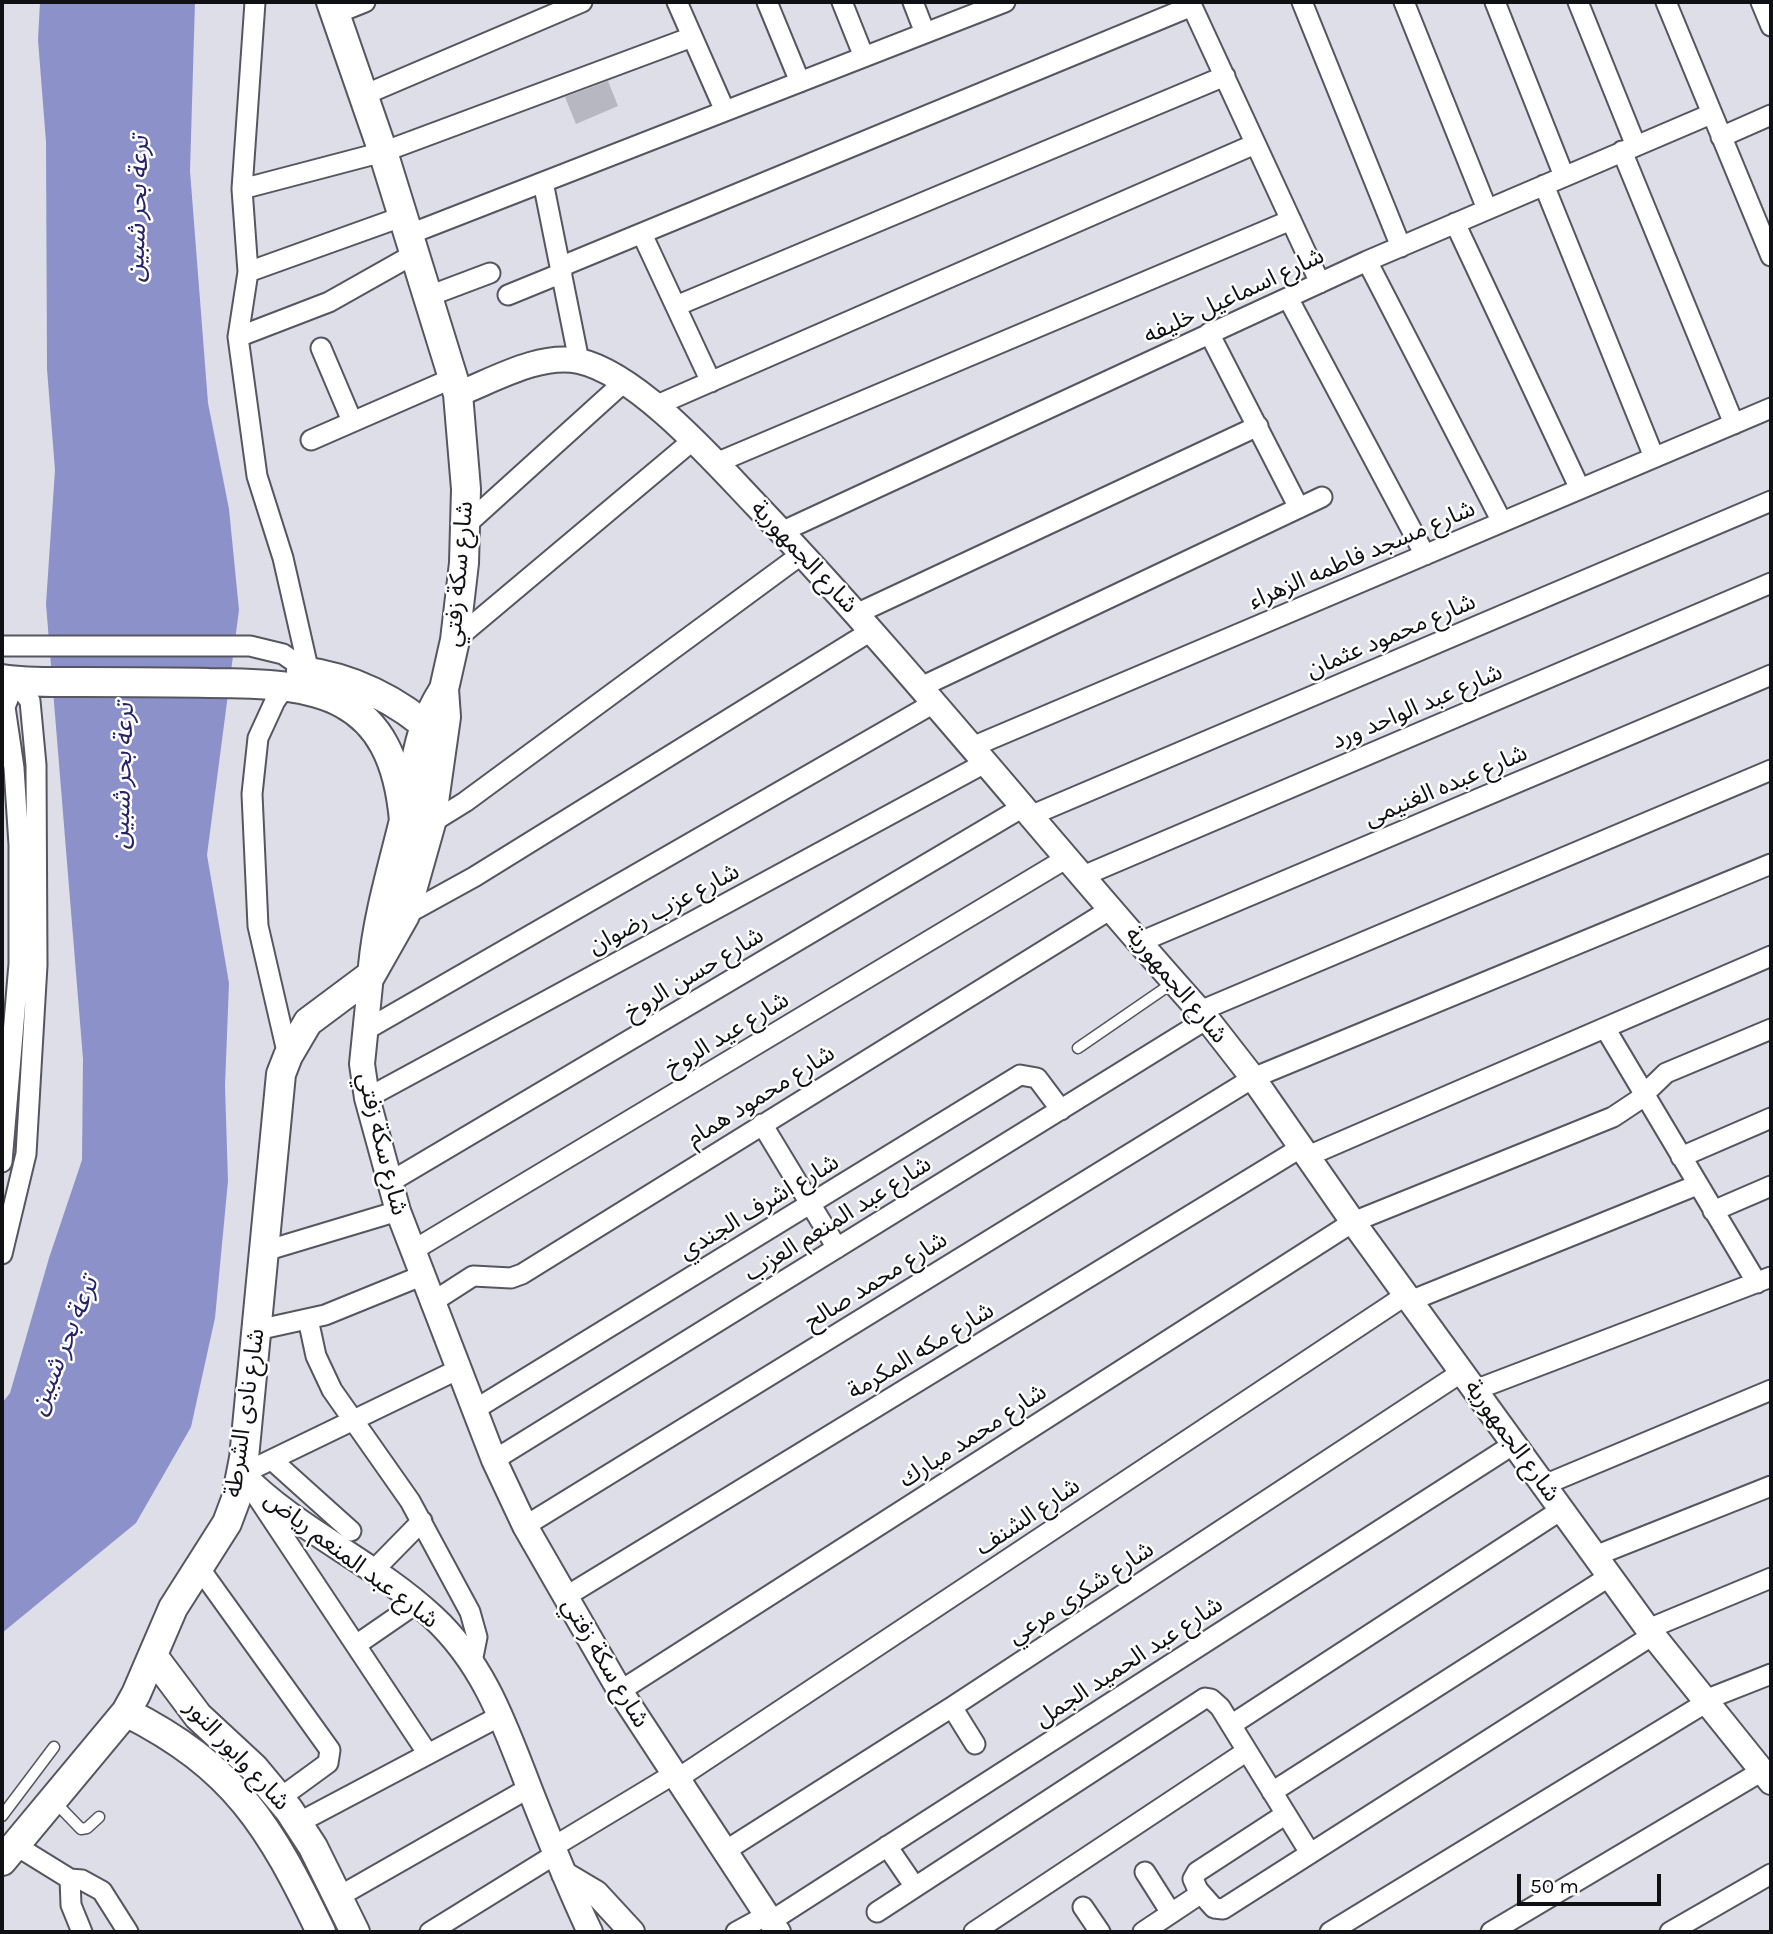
<!DOCTYPE html>
<html>
<head>
<meta charset="utf-8">
<style>
  body { margin:0 }
  #map { position:relative; width:1773px; height:1934px; overflow:hidden; background:#dddee8; font-family:Karla,sans-serif }
  canvas { display:block }
  .frame { position:absolute; inset:0; border:4px solid #0f1013; pointer-events:none }
  .scale { position:absolute; left:1517px; top:1874px; width:144px; height:32px; box-sizing:border-box; border:4px solid #0f1013; border-top:0; padding-left:9px; font-size:21px; line-height:24px; white-space:nowrap; color:#0f1013; -webkit-text-stroke:5px #fff; paint-order:stroke }
</style>
</head>
<body>
<div id="map">
<canvas width="1773" height="1934"></canvas>
<div class="frame"></div>
<div class="scale">50 m</div>
</div>
<script>
const g = document.querySelector('canvas').getContext('2d');
g.lineJoin = 'round';
function fill(path, color) { g.fillStyle = color; g.fill(path, 'evenodd'); }
function strokePath(path, color, width, dash) { g.strokeStyle = color; g.lineWidth = width; g.lineCap = dash ? 'butt' : 'round'; g.setLineDash(dash || []); g.stroke(path); }
function label(font, color, halo, rows, align = 'center') {
  g.font = font + ' Karla,"Noto Sans Arabic",sans-serif'; g.lineWidth = 5; g.setLineDash([]); g.textBaseline = 'middle'; g.strokeStyle = halo; g.fillStyle = color; for (const [text, x, y, turn = 0] of rows) {
    g.save(); g.translate(x, y); g.rotate((+turn || 0) * Math.PI / 180); g.textAlign = isNaN(turn) ? turn : align; if (halo) g.strokeText(text, 0, 0); g.fillText(text, 0, 0); g.restore();
  }
}
fill(new Path2D(`
  M40 2H195L190 171 208 403 229 509 239 610 207 855 229 983 225 1086 228 1181 215 1318 191 1427 136 1523 2 1633V1403L10 1393 49 1258 82 1160 83 1059 46 604 55 470 47 369 46 142 38 40Z`), '#8d91ca');
fill(new Path2D(`
  M608 81 618 106 576 124 565 97Z`), '#b6b7c0');
const service = new Path2D(`
  M1078 1048 1174 982
  M55 1802 81 1829 87 1828 99 1817
  M2 1816 54 1747`);
const minor = new Path2D(`
  M255 2 242 189 248 272 238 337 257 476 283 558 309 672
  M677 2 725 111
  M767 2 800 82
  M842 2 864 57
  M913 2 925 33
  M1190 2 1320 283
  M1302 2 1401 247
  M1404 2 1487 209
  M1495 2 1564 176
  M1578 2 1636 146
  M1666 2 1771 256
  M1761 2 1771 26
  M335 14 365 2
  M364 95 582 2
  M1721 137 1771 115
  M1622 151 1734 424
  M543 182 579 361
  M1544 185 1654 457
  M242 189 383 152 692 37
  M1455 223 1580 489
  M410 234 1005 2
  M642 234 711 382
  M1367 261 1502 522
  M560 267 1192 6
  M248 272 404 216
  M508 295 562 273
  M429 296 490 273
  M1288 298 1425 555
  M676 306 1225 76
  M1209 333 1299 508
  M238 337 329 302 416 253
  M321 348 352 421
  M655 406 1255 144
  M311 440 453 378
  M716 463 1291 220
  M466 525 624 382
  M781 532 1367 261 1711 114
  M856 614 1258 426
  M455 640 692 441
  M2 646H250L283 654 309 672
  M287 684 275 701 258 738 252 794 258 926 288 1056
  M921 687 1322 497
  M972 747 1771 408
  M1030 816 1771 501
  M431 823 465 802 802 554
  M1083 876 1771 583
  M405 915 474 877 871 631
  M1140 942 1771 675
  M1200 1011 1771 770
  M1605 1028 1757 1283
  M364 1031 934 703
  M367 1098 985 763
  M762 1124 837 1248
  M1308 1156 1771 956
  M1681 1157 1771 1118
  M2 1162 19 964V845L14 768 5 707 15 681 30 701 36 765 37 965 26 1154 2 1254
  M390 1182 1023 807
  M1713 1211 1771 1186
  M265 1251 398 1211
  M412 1251 1067 858
  M1410 1301 1697 1185
  M431 1303 473 1276 511 1278 522 1274 1111 909
  M308 1319 316 1356 332 1390 410 1501 470 1612 477 1637 472 1662
  M257 1330 325 1315 421 1276
  M1475 1390 1771 1277
  M474 1410 1020 1075 1037 1078 1061 1110
  M272 1460 351 1531
  M494 1460 1207 1019
  M1544 1485 1771 1390
  M525 1526 1253 1078 1771 864
  M1595 1556 1771 1486
  M200 1569 330 1750 328 1763 280 1798
  M373 1571 422 1521
  M565 1597 1302 1147
  M1648 1629 1771 1578
  M356 1645 417 1603
  M620 1691 1353 1222 1613 1117 1637 1101 1666 1073 1771 1029
  M1705 1700 1771 1674
  M952 1707 975 1744
  M1231 1725 1561 1510
  M428 1754 242 1474 457 1370
  M677 1779 1406 1295
  M1272 1792 1610 1576
  M298 1823 502 1715
  M15 1845 70 1879 82 1880 102 1891 128 1932
  M887 1846 915 1887
  M553 1847 674 1774
  M725 1851 952 1707 1462 1372
  M1145 1872 1171 1913
  M70 1879 71 1905 82 1932
  M1198 1890 1214 1908 1223 1909 1653 1635
  M338 1897 529 1788
  M1083 1907 1100 1932
  M877 1912 1205 1698 1211 1699 1220 1707 1310 1853
  M771 1921 1514 1444
  M430 1932 556 1854
  M736 1932 767 1915
  M974 1932 1247 1751
  M1143 1932 1197 1896 1198 1890 1193 1879 1197 1872 1286 1814
  M1330 1932 1707 1702
  M1491 1932 1762 1771
  M1670 1932 1771 1874`);
const tertiary = new Path2D(`
  M458 394C494 380 539 353 579 361 638 374 715 462 757 506 914 671 1055 850 1207 1019L1253 1078 1353 1222 1648 1629 1771 1782
  M371 975 362 1064 367 1098 398 1211 494 1460 525 1526 620 1691 778 1932
  M242 1474C298 1531 374 1562 433 1617 485 1665 505 1726 530 1790 549 1838 568 1886 590 1932
  M564 1874 596 1893 632 1932`);
const secondary = new Path2D(`
  M301 671C351 677 399 700 436 735
  M2 679C28 683 55 682 81 682 124 682 166 682 209 683 318 683 393 692 404 821
  M373 966C378 913 394 863 406 812 418 761 414 737 444 689
  M153 1656 198 1716 254 1768 289 1810 313 1847 355 1932
  M126 1712C235 1767 270 1826 321 1932
  M2 1861 126 1712 136 1694 173 1608 227 1523 236 1499 244 1458 281 1074 288 1056 308 1022 371 975 405 915 431 823 446 717 444 689 455 640 464 563 466 489 458 394 383 152 331 2`);
strokePath(service, '#55565f', 13);
strokePath(minor, '#55565f', 23);
strokePath(tertiary, '#55565f', 28);
strokePath(secondary, '#55565f', 32);
strokePath(service, '#fff', 10);
strokePath(minor, '#fff', 19);
strokePath(tertiary, '#fff', 24);
strokePath(secondary, '#fff', 28);
label('24px', '#0f1013', '#fff', [
  ["شارع اسماعيل خليفه",1234,296,-25],
  ["شارع مسجد فاطمه الزهراء",1362,555,-23],
  ["شارع الجمهورية",804,557,47],
  ["شارع سكة زفتي",459,574,-85],
  ["شارع محمود عثمان",1391,636,-23],
  ["شارع عبد الواحد ورد",1417,707,-23],
  ["شارع عبده الغنيمى",1446,786,-23],
  ["شارع عزب رضوان",664,909,-28],
  ["شارع حسن الروخ",694,974,-31],
  ["شارع الجمهورية",1176,985,50],
  ["شارع عيد الروخ",727,1034,-31],
  ["شارع محمود همام",761,1096,-32],
  ["شارع سكة زفتي",382,1144,76],
  ["شارع اشرف الجندي",759,1207,-31],
  ["شارع عبد المنعم العزب",838,1219,-32],
  ["شارع محمد صالح",876,1281,-32],
  ["شارع مكه المكرمة",921,1351,-31],
  ["شارع نادى الشرطة",245,1413,-82],
  ["شارع محمد مبارك",973,1436,-33],
  ["شارع الجمهورية",1512,1441,54],
  ["شارع الشنف",1028,1517,-34],
  ["شارع عبد المنعم رياض",351,1560,37],
  ["شارع شكرى مرعي",1081,1593,-33],
  ["شارع عبد الحميد الجمل",1129,1662,-33],
  ["شارع سكة زفتي",605,1663,59],
  ["شارع وابور النور",237,1755,47]
]);
label('italic 26px', '#282366', '#fff', [
  ["ترعة بحر شبين",138,209,-88],
  ["ترعة بحر شبين",123,776,-88],
  ["ترعة بحر شبين",64,1346,-68]
]);
</script>
</body>
</html>
